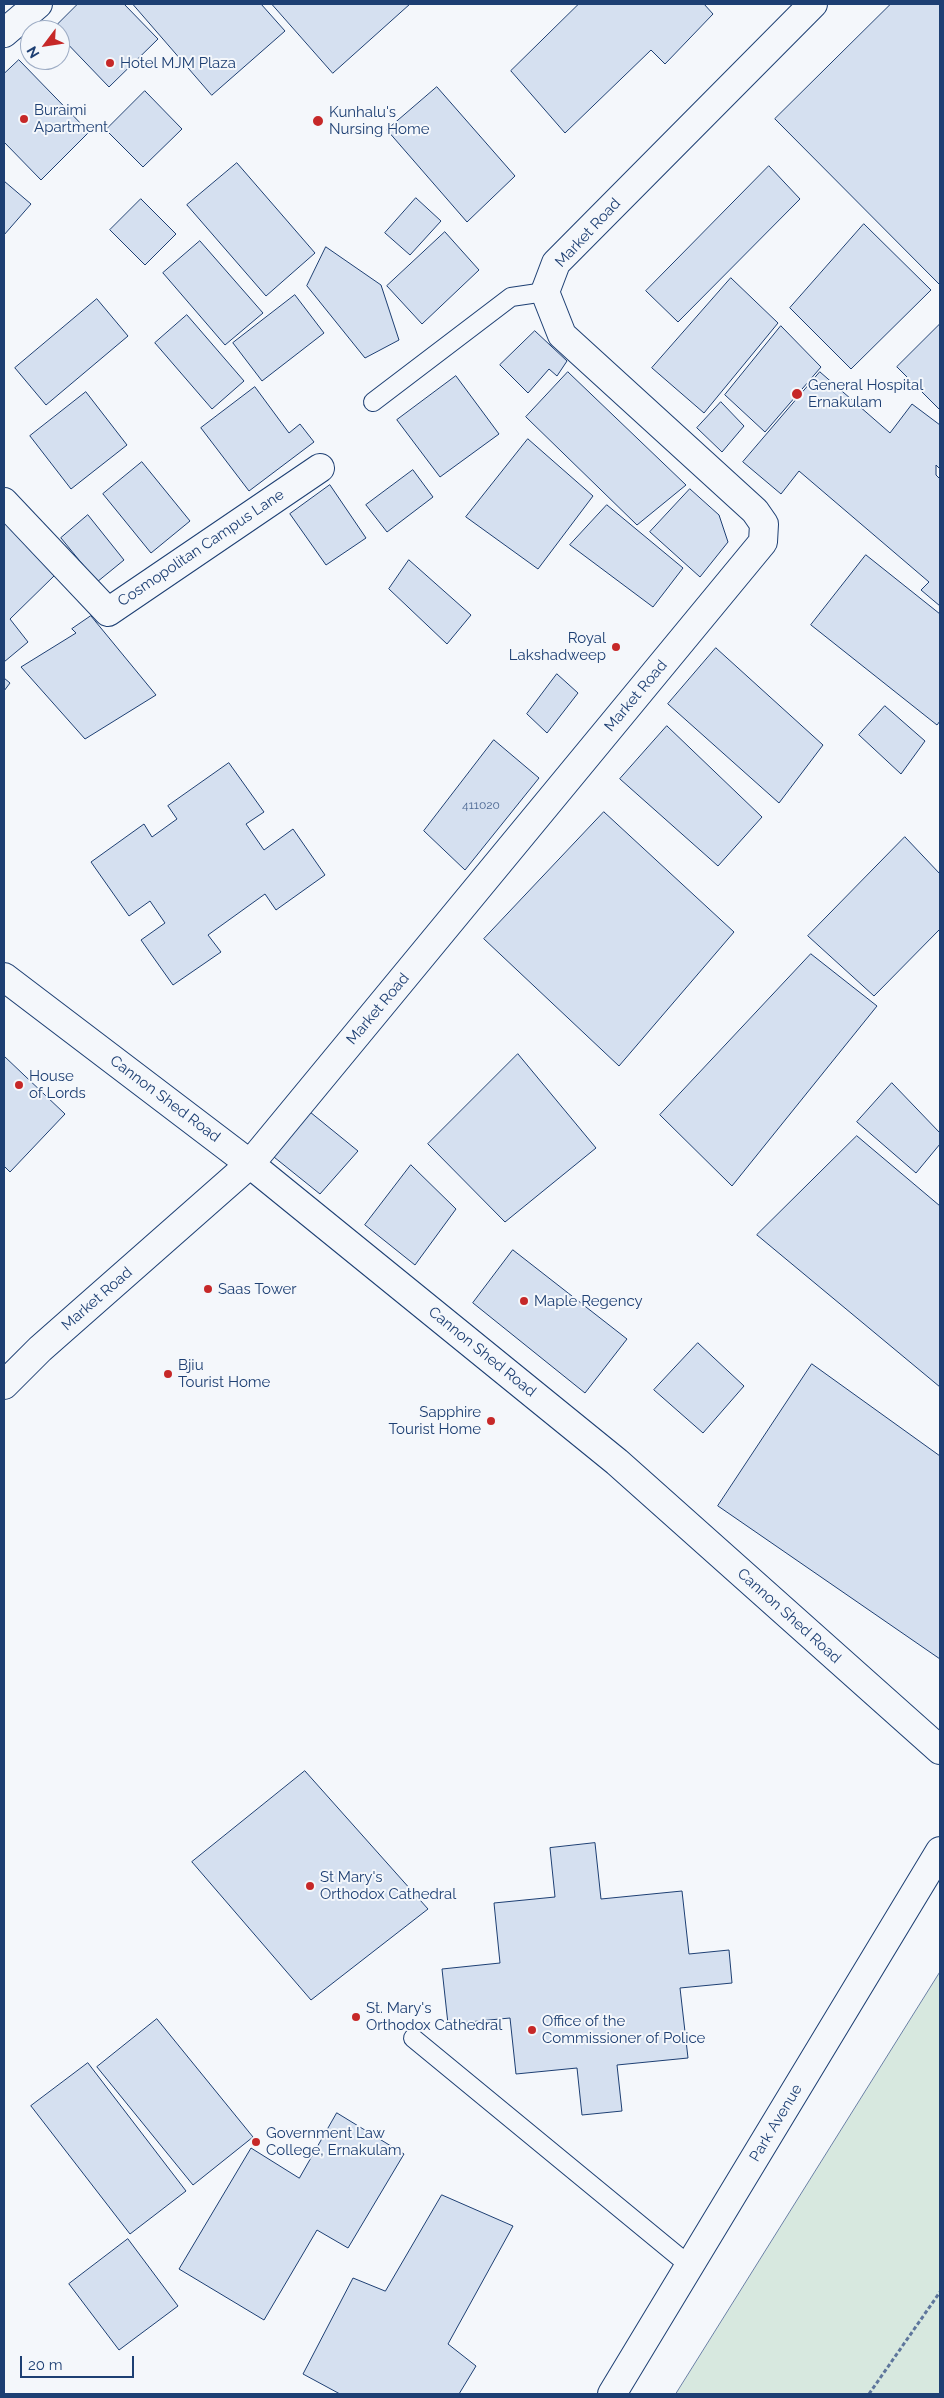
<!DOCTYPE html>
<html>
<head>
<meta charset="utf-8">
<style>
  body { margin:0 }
  #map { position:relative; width:944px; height:2398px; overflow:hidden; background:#f4f7fb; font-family:Raleway,sans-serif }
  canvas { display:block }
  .frame { position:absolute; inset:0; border:5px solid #1d3f73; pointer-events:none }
  .north { position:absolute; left:20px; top:20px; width:50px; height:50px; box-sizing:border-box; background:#f4f7fb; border:1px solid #9eadc5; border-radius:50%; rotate:239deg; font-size:14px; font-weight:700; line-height:20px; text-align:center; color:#1d3f73 }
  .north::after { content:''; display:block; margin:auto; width:18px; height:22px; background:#c62828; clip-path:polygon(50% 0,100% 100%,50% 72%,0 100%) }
  .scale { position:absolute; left:20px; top:2356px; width:114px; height:22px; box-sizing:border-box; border:2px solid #1d3f73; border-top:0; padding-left:6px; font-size:15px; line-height:18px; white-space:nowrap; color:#1d3f73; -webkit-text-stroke:4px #f4f7fb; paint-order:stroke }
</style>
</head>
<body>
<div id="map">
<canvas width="944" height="2398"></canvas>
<div class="frame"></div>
<div class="north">N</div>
<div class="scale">20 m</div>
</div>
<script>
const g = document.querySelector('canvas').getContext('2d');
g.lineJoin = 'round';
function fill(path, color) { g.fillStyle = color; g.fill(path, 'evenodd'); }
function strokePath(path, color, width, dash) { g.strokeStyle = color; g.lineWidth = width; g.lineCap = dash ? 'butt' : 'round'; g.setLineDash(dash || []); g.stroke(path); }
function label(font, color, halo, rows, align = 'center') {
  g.font = font + ' Raleway,sans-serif'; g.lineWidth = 4; g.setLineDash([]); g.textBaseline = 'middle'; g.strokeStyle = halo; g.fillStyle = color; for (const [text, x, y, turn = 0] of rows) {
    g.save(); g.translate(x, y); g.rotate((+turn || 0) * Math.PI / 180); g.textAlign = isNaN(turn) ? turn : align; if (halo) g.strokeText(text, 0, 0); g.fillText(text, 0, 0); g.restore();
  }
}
const green = new Path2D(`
  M940 1972V2394H676Z`);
fill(green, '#d7e8df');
strokePath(green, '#687fa3', 1);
const building = new Path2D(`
  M78 4H124L158 39 109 87 60 36V30L53 29Z
  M133 4H261L285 31 212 95Z
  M272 4H410L333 73Z
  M579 4H704L713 14 665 64 651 50 565 133 511 71Z
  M891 4H940V285L775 119Z
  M19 60 89 132 41 180 4 142V74Z
  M437 87 515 176 467 222 387 130Z
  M145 91 182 129 143 167 106 130Z
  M237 163 315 253 266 296 187 205Z
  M769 166 800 199 678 322 646 291Z
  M4 181 31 204 4 235Z
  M416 198 441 221 410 255 385 233Z
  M141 199 176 234 145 265 110 230Z
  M864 224 931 290 851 369 790 308Z
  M445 232 479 270 422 324 387 286Z
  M200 241 263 313 225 345 163 273Z
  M326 247 381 285 399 340 365 358 307 286Z
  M731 278 778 323 704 413 652 368Z
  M295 295 324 333 262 381 233 343Z
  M97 299 128 336 46 405 15 368Z
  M187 315 244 381 212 409 155 343Z
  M940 324V410L897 367Z
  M781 326 821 367 765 432 725 395Z
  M535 331 567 361 557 376 549 369 528 393 500 365Z
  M568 372 686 485 637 525 526 417Z
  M820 372 890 433 912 404 940 425V469L936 465V475L940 479V606L921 590 929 582 799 471 781 494 743 462Z
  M456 376 499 434 440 477 397 420Z
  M255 387 289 433 300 424 314 442 249 491 201 428Z
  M86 392 127 445 71 489 30 436Z
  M721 402 744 426 722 452 697 428Z
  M528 439 593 496 538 569 466 517Z
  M142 462 190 521 151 553 103 494Z
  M413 470 433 497 387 532 366 505Z
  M330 485 366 538 326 565 290 514Z
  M690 489 719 515 728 542 700 577 650 532Z
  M607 505 683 568 653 607 570 545Z
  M88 515 124 560 97 582 61 538Z
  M4 517 55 575 10 619 28 642 4 662Z
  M866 555 940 614V721L937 725 811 625Z
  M409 560 471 615 447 644 389 589Z
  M91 616 156 695 85 739 21 667 76 633 72 629Z
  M716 648 823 745 779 803 668 704Z
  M557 674 578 693 547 733 527 714Z
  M4 678 10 683 4 691Z
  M885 706 925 741 901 774 859 735Z
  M667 726 762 817 718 866 620 779Z
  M494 740 539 778 465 870 424 831Z
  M229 763 264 812 246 824 264 850 293 829 325 875 276 910 265 894 208 935 221 952 173 985 141 940 165 923 150 901 129 916 91 862 144 824 152 837 177 819 168 806Z
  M604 812 734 932 619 1066 484 939Z
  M905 837 940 874V929L874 996 808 936Z
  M811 954 877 1006 732 1186 660 1115Z
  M518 1054 596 1148 505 1222 428 1144Z
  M4 1056 65 1114 10 1172 4 1166Z
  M892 1083 940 1133V1144L916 1173 857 1122Z
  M310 1112 358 1151 320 1194 269 1153Z
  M857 1136 940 1206V1387L757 1235Z
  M411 1165 456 1209 415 1265 365 1225Z
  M513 1250 627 1339 585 1393 473 1303Z
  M698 1343 744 1386 703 1433 654 1390Z
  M812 1364 940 1456V1659L718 1506Z
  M305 1771 428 1909 311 2000 192 1862Z
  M595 1843 601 1899 682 1891 689 1954 729 1950 732 1983 680 1988 688 2058 617 2065 622 2111 582 2115 577 2068 516 2074 510 2018 448 2024 442 1969 500 1963 494 1903 555 1897 550 1848Z
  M157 2019 253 2137 193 2185 97 2067Z
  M88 2063 186 2191 130 2234 31 2106Z
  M337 2113 404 2154 348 2248 317 2230 264 2320 179 2269 251 2148 299 2178Z
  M442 2195 513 2226 448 2344 476 2366 459 2394H340L303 2374 353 2278 385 2291Z
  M128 2239 178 2306 119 2350 69 2284Z`);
fill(building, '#d5e0f0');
strokePath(building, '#1d3f73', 1);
const lane = new Path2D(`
  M373 402 511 297 545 292
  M413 2038 690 2266`);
const street = new Path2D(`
  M4 502 108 612 320 468`);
const secondary = new Path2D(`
  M4 33 38 4
  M4 977 250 1164 617 1462 940 1750
  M4 1385 40 1349 250 1164 763 542 764 524 755 511 562 335 545 292 556 263 813 4`);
const primary = new Path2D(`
  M612 2394 940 1851`);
strokePath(lane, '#1d3f73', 20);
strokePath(street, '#1d3f73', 30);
strokePath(secondary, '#1d3f73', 30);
strokePath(primary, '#1d3f73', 30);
strokePath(new Path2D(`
  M869 2394 940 2292`), '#5e769c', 3, [4, 2.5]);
strokePath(lane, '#f4f7fb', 18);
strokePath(street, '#f4f7fb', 28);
strokePath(secondary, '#f4f7fb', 28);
strokePath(primary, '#f4f7fb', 28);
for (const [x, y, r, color] of [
  [110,63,5,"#c62828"],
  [24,119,5,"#c62828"],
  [318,121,6,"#c62828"],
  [797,394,6,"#c62828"],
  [616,647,5,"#c62828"],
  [19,1085,5,"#c62828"],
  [208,1289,5,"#c62828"],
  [524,1301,5,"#c62828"],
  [168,1374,5,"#c62828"],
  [491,1421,5,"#c62828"],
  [310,1886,5,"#c62828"],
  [356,2017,5,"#c62828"],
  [532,2030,5,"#c62828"],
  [256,2142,5,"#c62828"]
]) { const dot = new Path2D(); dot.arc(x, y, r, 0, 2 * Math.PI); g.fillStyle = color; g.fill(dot); strokePath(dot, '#f4f7fb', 2); }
label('12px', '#4b6792', null, [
  ["411020",481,805]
]);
label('15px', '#1d3f73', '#f4f7fb', [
  ["Hotel MJM Plaza",120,63],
  ["Buraimi",34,110],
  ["Apartment",34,127],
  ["Kunhalu's",329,112],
  ["Nursing Home",329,129],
  ["General Hospital",808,385],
  ["Ernakulam",808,402],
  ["Royal",606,638,"right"],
  ["Lakshadweep",606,655,"right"],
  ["House",29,1076],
  ["of Lords",29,1093],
  ["Saas Tower",218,1289],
  ["Maple Regency",534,1301],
  ["Bjiu",178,1365],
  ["Tourist Home",178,1382],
  ["Sapphire",481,1412,"right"],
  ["Tourist Home",481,1429,"right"],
  ["St Mary's",320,1877],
  ["Orthodox Cathedral",320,1894],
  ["St. Mary's",366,2008],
  ["Orthodox Cathedral",366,2025],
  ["Office of the",542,2021],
  ["Commissioner of Police",542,2038],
  ["Government Law",266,2133],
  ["College, Ernakulam",266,2150]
], 'left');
label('15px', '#1d3f73', '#f4f7fb', [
  ["Market Road",588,233,-47],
  ["Cosmopolitan Campus Lane",201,548,-34],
  ["Market Road",636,696,-50],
  ["Market Road",378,1009,-50],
  ["Cannon Shed Road",165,1099,37],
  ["Market Road",97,1299,-41],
  ["Cannon Shed Road",482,1352,39],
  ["Cannon Shed Road",789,1616,42],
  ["Park Avenue",776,2123,-59]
]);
</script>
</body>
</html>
